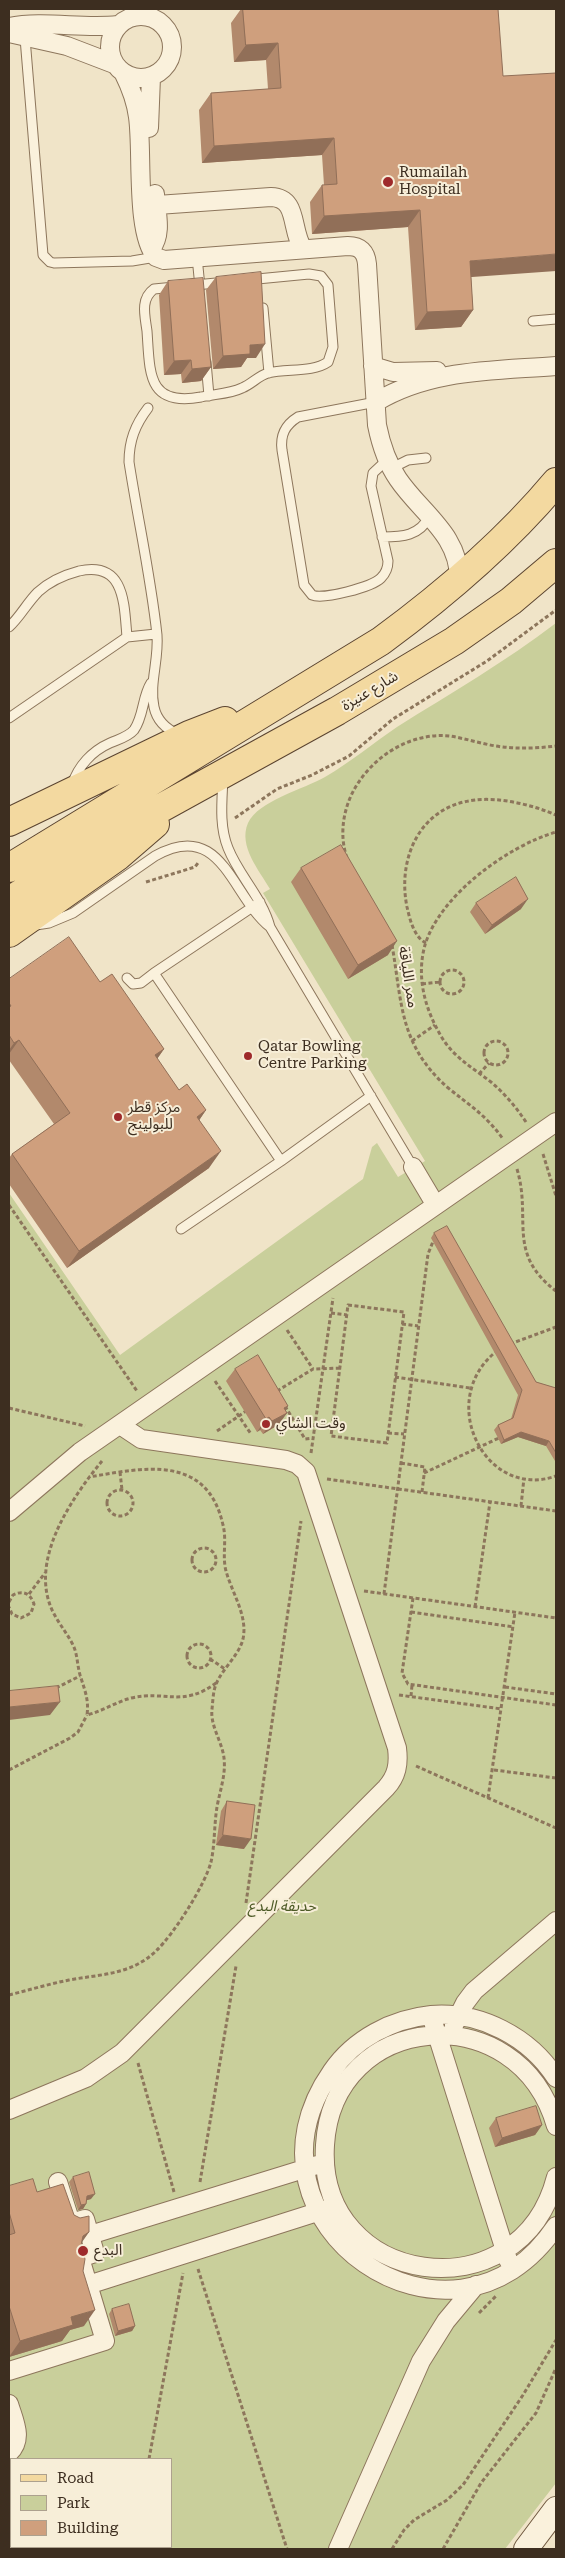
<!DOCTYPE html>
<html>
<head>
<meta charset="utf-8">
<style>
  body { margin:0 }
  #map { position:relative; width:565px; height:2558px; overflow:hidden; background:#f0e4c8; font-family:"Roboto Serif",serif }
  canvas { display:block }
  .frame { position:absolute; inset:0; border:10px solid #3d2e20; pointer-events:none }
  .legend { position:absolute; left:10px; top:2458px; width:162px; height:90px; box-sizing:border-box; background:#f7eed8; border:1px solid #ada18e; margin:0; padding:6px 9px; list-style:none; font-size:15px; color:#3d2e20 }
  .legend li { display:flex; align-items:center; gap:10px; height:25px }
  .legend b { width:25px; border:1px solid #ada18e }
</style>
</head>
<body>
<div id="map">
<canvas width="565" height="2558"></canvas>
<div class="frame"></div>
<ul class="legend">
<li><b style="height:6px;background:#f3d9a0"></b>Road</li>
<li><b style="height:14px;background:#c9cf9b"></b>Park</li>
<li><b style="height:14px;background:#cf9f7d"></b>Building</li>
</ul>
</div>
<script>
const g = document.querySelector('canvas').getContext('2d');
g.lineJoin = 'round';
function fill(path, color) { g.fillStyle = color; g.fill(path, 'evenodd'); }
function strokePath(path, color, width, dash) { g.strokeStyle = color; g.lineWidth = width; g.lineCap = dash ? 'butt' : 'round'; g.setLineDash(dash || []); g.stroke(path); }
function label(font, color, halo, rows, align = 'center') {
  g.font = font + ' "Roboto Serif","Noto Sans Arabic",serif'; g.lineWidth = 4; g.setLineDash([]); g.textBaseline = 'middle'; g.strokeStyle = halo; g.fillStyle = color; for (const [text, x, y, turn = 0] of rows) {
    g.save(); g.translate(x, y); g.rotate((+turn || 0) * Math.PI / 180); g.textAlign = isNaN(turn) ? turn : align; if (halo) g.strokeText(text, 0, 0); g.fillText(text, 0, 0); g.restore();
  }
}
fill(new Path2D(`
  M556 623V2483L505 2549H9V1193L120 1355 363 1179 372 1147 377 1143 398 1177 425 1161 263 893 270 889C259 870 238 846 248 823 258 801 304 789 325 777 351 762 373 743 397 727 451 693 505 662 556 623ZM11 2459H171V2547H11Z`), '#c9cf9b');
const lane = new Path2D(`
  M25 38 43 255 50 262 54 263 132 261 156 257
  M197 257 200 287
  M309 274 321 276 328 285 333 347 328 362C312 373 286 368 268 373 258 376 252 384 242 388 230 394 214 394 201 397 147 407 150 373 147 331 145 316 140 299 154 289Z
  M263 308 269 373
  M533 321 556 319
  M206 362 209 396
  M376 402 298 417C285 425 280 435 282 450L304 585 312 595C323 600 372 587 381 578 386 573 388 568 388 561L371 486 373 473 387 460
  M148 408C135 425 129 441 129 462 138 520 151 578 157 635 159 660 149 684 154 707 157 721 166 729 178 734
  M392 468 408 460 426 458
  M382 537C403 537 419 536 430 516
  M9 627C20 617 27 603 38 592 50 581 64 575 79 571 125 561 124 603 127 637L9 718
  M127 637 156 634
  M223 778C222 801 219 826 228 848 239 876 262 897 270 927L413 1167
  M72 785C78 766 92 751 110 743 119 739 128 737 134 730 144 716 142 697 151 683
  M260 902 154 973 281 1161 371 1096
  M36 925 49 923 73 913 155 856C222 818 231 896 270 927
  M127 978 133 984 141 983 154 973
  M181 1229 281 1161`);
const street = new Path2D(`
  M110 47a31 31 0 1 1 62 0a31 31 0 1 1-62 0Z
  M9 27C44 20 82 29 118 25
  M9 33 67 46 114 64
  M124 74C131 88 136 102 138 117 143 151 135 233 156 257L164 260 348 246C360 246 366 252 367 264L377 425C381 445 387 463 398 479 421 513 460 535 459 580
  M149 128 151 77
  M143 206 271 197C299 198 290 229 303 249
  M151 249C163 233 156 212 155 194
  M373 366 393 372 437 371
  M376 402C431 369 494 371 556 366
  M413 1167 435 1204
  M9 1512 80 1452 556 1122
  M434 2025 508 2260
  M454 2025 465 2003 474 1991 556 1921
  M556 2078C530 2037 480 2011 431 2015 392 2019 354 2039 332 2071 225 2223 452 2381 556 2226
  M9 2110 86 2078 122 2053 386 1788C397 1776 399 1764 397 1748L306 1472 297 1464 286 1460 141 1439 120 1425
  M556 2126C518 1994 333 2011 325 2145 316 2287 520 2317 556 2177
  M90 2235 317 2165
  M88 2285 330 2208
  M9 2371 105 2341 80 2258 95 2253 85 2219 71 2223 58 2182
  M9 2404C14 2421 24 2439 9 2453
  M338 2549 421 2361 446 2321 476 2285`);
const secondary = new Path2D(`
  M526 2549 556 2509`);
const primary = new Path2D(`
  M9 822 189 735 225 721
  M9 868 381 641C445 594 505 543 556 482
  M9 901 121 830 337 711 454 641 511 601 556 563
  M9 933 118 856 155 824`);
strokePath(lane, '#8d765c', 11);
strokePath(street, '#8d765c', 20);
strokePath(secondary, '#6f573f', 26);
strokePath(primary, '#5b4430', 30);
strokePath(new Path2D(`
  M235 818 277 789 312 775 349 756 393 719 487 661 556 610
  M347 858C339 835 343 809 355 788 374 755 412 732 450 736 468 739 485 745 503 747 521 749 539 748 556 746
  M146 882 195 867 198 863
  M426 943C414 937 410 920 407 907 397 858 420 806 475 800 500 797 533 805 556 815
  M392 945C402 1002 399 1044 447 1087 469 1105 486 1115 503 1139
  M440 982a12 12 0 1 1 24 0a12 12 0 1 1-24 0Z
  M422 984 440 982
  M412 1041 435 1025
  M484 1053a12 12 0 1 1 24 0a12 12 0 1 1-24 0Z
  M479 1074 489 1063
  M526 1122C516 1107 505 1094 491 1082 473 1068 453 1057 441 1036 425 1009 416 977 425 945 440 895 508 846 556 832
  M543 1154 556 1196
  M517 1169C532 1219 506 1253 556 1291
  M9 1205 137 1391
  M348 1305 404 1312 387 1443 331 1436Z
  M331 1313 347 1315
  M402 1324 418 1326
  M287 1330 313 1369
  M510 1344 556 1327
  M498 1350C434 1399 485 1501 556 1476
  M395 1377 470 1388
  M215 1381 251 1434
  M277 1391 313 1369 340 1368
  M285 1406 305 1439 313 1438
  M9 1408 85 1426
  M315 1423 333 1425
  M217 1431 246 1411
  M388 1433 404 1434
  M311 1453 333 1298
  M102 1461C71 1499 28 1561 53 1612 59 1624 67 1633 73 1645 78 1655 77 1667 81 1678 85 1691 89 1700 87 1715 103 1711 116 1702 131 1698 166 1690 182 1708 216 1683
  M401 1463 425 1467 422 1492
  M120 1472 122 1490
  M424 1473 501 1437
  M327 1479 556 1511
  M107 1503a13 13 0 1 1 26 0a13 13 0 1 1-26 0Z
  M521 1506 524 1478
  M192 1560a12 12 0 1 1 24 0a12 12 0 1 1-24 0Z
  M364 1591 556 1618
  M29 1594 45 1573
  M384 1594 428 1254 434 1239
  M413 1598 402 1673 408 1684 556 1705
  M9 1602 13 1595C23 1590 30 1593 34 1604L31 1613 21 1618 12 1614 9 1607
  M475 1607 490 1502
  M411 1612 514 1627
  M187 1656a12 12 0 1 1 24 0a12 12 0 1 1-24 0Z
  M210 1659 225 1669
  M505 1687 556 1694
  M56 1688 80 1676
  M399 1695 502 1709
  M411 1696 412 1685
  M416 1766 556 1828
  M9 1770 70 1738 78 1732 87 1715
  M494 1770 556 1778
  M488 1798 515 1612
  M246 1903 301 1521
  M9 1995C29 1990 49 1984 69 1980 101 1974 131 1975 156 1951 174 1934 205 1885 211 1862 215 1844 214 1825 217 1807 220 1790 226 1775 224 1758 222 1741 210 1726 212 1709 213 1700 213 1690 217 1682 224 1667 239 1655 243 1639 248 1616 232 1593 226 1571 222 1556 227 1540 223 1525 207 1453 143 1468 89 1477
  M138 2063 174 2192
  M200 2182 236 1966
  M198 2269 287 2549
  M479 2313 496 2296
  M149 2459 183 2273
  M133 2549V2547
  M392 2549 404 2530 414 2520 447 2500 463 2485 523 2395 556 2340
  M443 2549 481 2483 536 2413 556 2368`), '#8d765c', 3, [4, 2.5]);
strokePath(lane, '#faf1dc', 9);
strokePath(street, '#faf1dc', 18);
strokePath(secondary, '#faf1dc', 24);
strokePath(primary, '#f3d9a0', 28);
fill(new Path2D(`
  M241 9H498L471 277 473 310 461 327 415 330 408 227 312 234 310 202 322 185H324L322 155 202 163 199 110 211 93 268 89 266 60 234 62 231 23Z
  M216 277 256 358H247L241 367 213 369 206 290Z
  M168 281 211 367 201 381 182 383 181 374 164 375 159 295Z
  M301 868 388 955 348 979 291 882Z
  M476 903 521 909 485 934 470 912Z
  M9 979 100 982 164 1049 157 1059 179 1090 206 1110 199 1120 209 1168 67 1268 9 1184V1158L12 1154 54 1124 9 1060Z
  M434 1233 536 1382 556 1388V1460L555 1461 546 1446 518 1437 501 1444 494 1430 498 1425 511 1419 518 1395 431 1238Z
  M235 1369 288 1406 285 1410 287 1413 278 1425 263 1434 260 1430 257 1432 226 1381Z
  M227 1801 244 1849 216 1845 221 1811Z
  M496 2118 542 2125 535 2135 495 2147 489 2128Z
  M73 2177 91 2199 87 2200 86 2204 83 2209 78 2210 69 2182Z
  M9 2186 37 2192 74 2215 89 2232 81 2242V2245L83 2271 84 2326 70 2330 62 2341 9 2357Z
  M112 2309 135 2326 132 2331 115 2336 109 2314Z`), '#b2896c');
fill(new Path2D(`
  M278 43 266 60 234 62 246 45Z
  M334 138 322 155 202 163 214 146Z
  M420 210 408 227 312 234 324 216Z
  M556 254V271L458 278 470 261Z
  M473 310 461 327 415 330 427 312Z
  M265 344 256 358H247L241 367 213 369 223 356 250 345Z
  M191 360 181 374 164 375 174 361Z
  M211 367 201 381 182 383 192 369Z
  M528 899 521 909 485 934 492 925Z
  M397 941 388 955 348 979 358 965Z
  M19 1040 9 1054V1050L14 1043Z
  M164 1049 152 1066 155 1055Z
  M206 1110 194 1128 197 1117Z
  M221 1151 209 1168 67 1268 79 1251Z
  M288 1406 282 1416 287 1413 278 1425 263 1434 272 1421 284 1408Z
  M269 1417 260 1430 257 1432 266 1419Z
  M521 1432 549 1441 546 1446 518 1437 501 1444 504 1440Z
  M60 1702 50 1715 9 1720V1707Z
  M223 1835 251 1839 244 1849 216 1845Z
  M542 2125 535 2135 495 2147 502 2138Z
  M95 2194 91 2199 84 2201 87 2196Z
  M86 2204 83 2209 78 2210 81 2205Z
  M89 2232 78 2248 83 2236Z
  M95 2310 84 2326 70 2330 62 2341 9 2357 20 2341 71 2317Z
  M135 2326 132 2331 115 2336 118 2331Z`), '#916f58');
const building = new Path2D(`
  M243 9H498L503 76 556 73V254L470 261 473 310 427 312 420 210 324 216 322 185 337 184 334 138 214 146 211 93 281 88 278 43 246 45Z
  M261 272 265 344 250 345V354L223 356 216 277Z
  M203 278 211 367 192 369 191 360 174 361 168 281Z
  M341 845 397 941 358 965 301 868Z
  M516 877 528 899 492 925 476 903Z
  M69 937 100 982 112 974 164 1049 155 1055 179 1090 187 1084 206 1110 197 1117 221 1151 79 1251 12 1154 70 1113 19 1040 14 1043 9 1035V1007L11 1006 9 1003V979Z
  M447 1226 536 1382 556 1388V1453L549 1441 521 1432 504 1440 498 1425 513 1418 522 1390 434 1233Z
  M258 1355 288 1406 284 1408 287 1413 272 1421 269 1417 266 1419 235 1369Z
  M58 1686 60 1702 9 1707V1691Z
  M227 1801 255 1805 251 1839 223 1835Z
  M536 2106 542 2125 502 2138 496 2118Z
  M89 2172 95 2194 87 2196 86 2204 81 2205 73 2177Z
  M33 2179 37 2192 63 2184 74 2215 80 2218 89 2216V2232L83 2236 81 2245 85 2259 83 2271 95 2310 71 2317 73 2325 20 2341 9 2306V2235L15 2233 9 2212V2186Z
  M129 2304 135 2326 118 2331 112 2309Z`);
fill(building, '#cf9f7d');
strokePath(building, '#916f58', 1);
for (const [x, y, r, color] of [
  [388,182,6,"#9e2a2b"],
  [248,1056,5,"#9e2a2b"],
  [118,1117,5,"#9e2a2b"],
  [266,1424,5,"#9e2a2b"],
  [83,2251,6,"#9e2a2b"]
]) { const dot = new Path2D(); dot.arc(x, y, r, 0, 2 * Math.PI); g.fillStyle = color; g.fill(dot); strokePath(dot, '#f7eed8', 2); }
label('15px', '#3d2e20', '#f7eed8', [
  ["Rumailah",399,173],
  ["Hospital",399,190],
  ["Qatar Bowling",258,1047],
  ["Centre Parking",258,1064],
  ["مركز قطر",128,1108],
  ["للبولينج",128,1125],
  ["وقت الشاي",276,1424],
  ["البدع",94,2251]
], 'left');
label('15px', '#3d2e20', '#f7eed8', [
  ["شارع عنيزة",370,691,-31],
  ["ممر اللياقة",408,977,81]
]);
label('italic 15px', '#4d5a26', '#f7eed8', [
  ["حديقة البدع",282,1907]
]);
</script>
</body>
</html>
